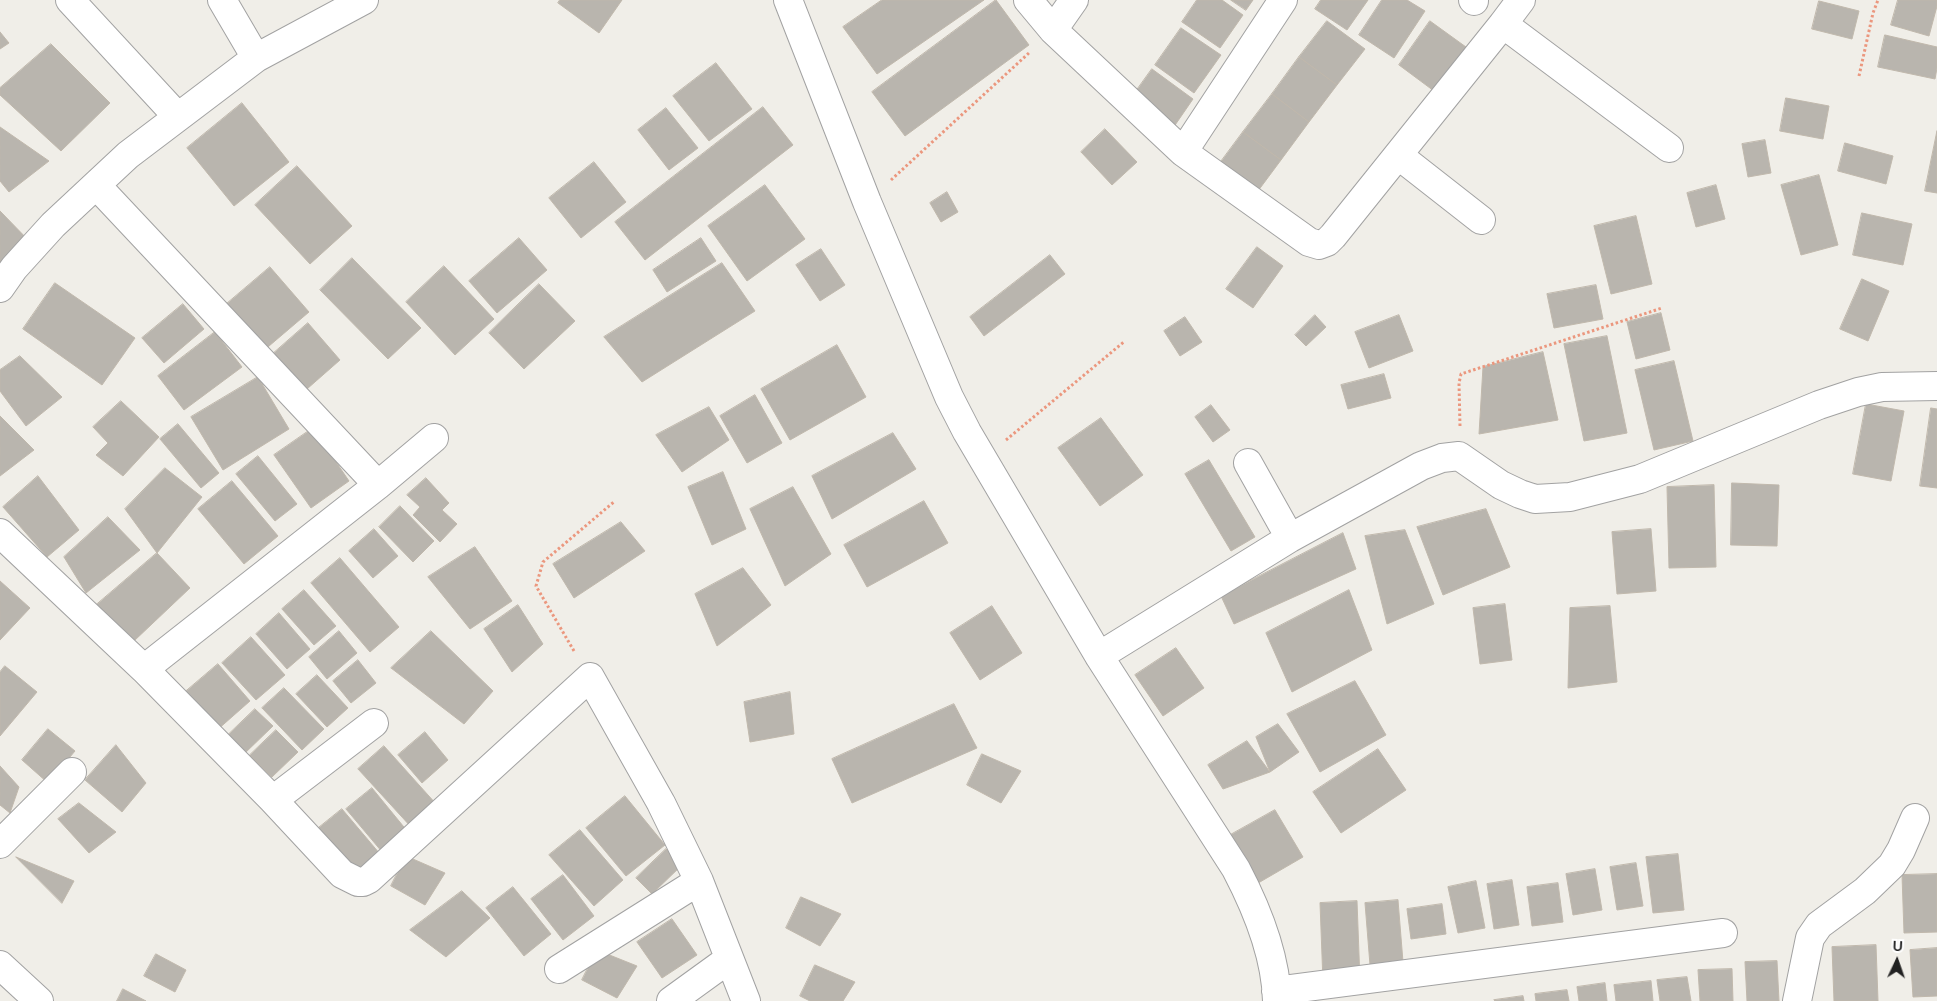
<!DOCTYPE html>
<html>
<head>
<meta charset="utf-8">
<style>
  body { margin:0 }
  #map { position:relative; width:1937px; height:1001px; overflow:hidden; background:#f0eee8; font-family:Lato,sans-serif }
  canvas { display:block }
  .north { position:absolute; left:1872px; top:936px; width:50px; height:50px; -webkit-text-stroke:4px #fff; paint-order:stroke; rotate:3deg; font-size:14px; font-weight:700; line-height:20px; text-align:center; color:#212121 }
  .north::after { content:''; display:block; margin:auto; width:18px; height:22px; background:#212121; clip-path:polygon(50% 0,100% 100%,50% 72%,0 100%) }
</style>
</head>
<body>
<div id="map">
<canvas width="1937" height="1001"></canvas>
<div class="north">U</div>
</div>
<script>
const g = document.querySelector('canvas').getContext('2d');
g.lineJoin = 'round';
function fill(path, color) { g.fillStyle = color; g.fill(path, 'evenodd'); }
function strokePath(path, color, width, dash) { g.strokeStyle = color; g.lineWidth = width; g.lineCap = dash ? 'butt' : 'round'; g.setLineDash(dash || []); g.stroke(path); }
const building = new Path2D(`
  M560 0H622L599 33 558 3Z
  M882 0H984L877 74 843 27Z
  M996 0 1029 45 905 136 872 92Z
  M1197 0H1222L1243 15 1220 48 1182 22Z
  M1231 0H1253L1246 10Z
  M1321 0H1368L1347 30 1315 9Z
  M1382 0H1407L1425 11 1394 58 1359 35Z
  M1898 0H1937V6L1929 36 1891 25Z
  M1819 1 1859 11 1852 39 1812 29Z
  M1327 21 1365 49 1337 85 1299 57Z
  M1430 21 1466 47 1434 91 1399 65Z
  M1181 28 1221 55 1194 93 1155 65Z
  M0 32 9 43 0 49Z
  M1885 35 1937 47V68L1935 79 1878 67Z
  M51 44 110 103 61 151 0 95V88Z
  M1299 57 1337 85 1309 122 1272 94Z
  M716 63 752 109 709 141 673 96Z
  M1152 69 1193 99 1171 131 1129 101Z
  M1272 94 1309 122 1281 160 1243 132Z
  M1786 98 1829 106 1823 139 1780 131Z
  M242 103 289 162 234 206 187 148Z
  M763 107 793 145 645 260 615 222Z
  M666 108 698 148 669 170 638 130Z
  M0 127 49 161 9 192 0 181Z
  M1105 129 1137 162 1112 185 1081 152Z
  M1937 131V193L1925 191Z
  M1243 132 1281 160 1255 195 1217 167Z
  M1765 140 1771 173 1748 177 1742 144Z
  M1845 143 1893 156 1886 184 1838 171Z
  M594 162 626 202 581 238 549 198Z
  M297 166 352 226 310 264 255 205Z
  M1819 175 1838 245 1801 255 1781 185Z
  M765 185 805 239 747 281 708 226Z
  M1716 185 1725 219 1696 227 1687 193Z
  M947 192 958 212 941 222 930 203Z
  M0 211 33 245 0 269Z
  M1862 213 1912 224 1903 265 1853 255Z
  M1636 216 1652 284 1611 294 1594 226Z
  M519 238 547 270 497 313 469 281Z
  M701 238 716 261 667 292 653 270Z
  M1257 247 1283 266 1253 308 1226 289Z
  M821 249 845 285 820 301 796 265Z
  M1050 255 1065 274 984 336 970 317Z
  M352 258 421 328 388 359 320 290Z
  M722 263 755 311 642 382 604 337Z
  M444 266 494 319 455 355 406 302Z
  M270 267 309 312 262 352 223 307Z
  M1862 279 1889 291 1868 341 1840 329Z
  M55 283 135 338 102 385 23 329Z
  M539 284 575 321 524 369 489 333Z
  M1596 285 1603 319 1554 328 1547 294Z
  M183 304 204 329 164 363 142 338Z
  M1661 313 1670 350 1636 359 1627 322Z
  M1315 315 1326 327 1306 346 1295 335Z
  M1399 315 1413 351 1369 368 1355 332Z
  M1185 317 1202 342 1180 356 1164 331Z
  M308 323 340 360 299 396 267 359Z
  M215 332 242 367 184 410 158 376Z
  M1607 336 1627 433 1584 441 1564 344Z
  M837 345 866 397 790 440 761 389Z
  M1543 352 1558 420 1479 434 1483 367Z
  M20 356 62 397 26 426 0 391V370Z
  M1674 361 1693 441 1654 450 1635 370Z
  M1384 374 1391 398 1348 409 1341 385Z
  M258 377 289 429 223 470 191 417Z
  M755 395 782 443 747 463 720 416Z
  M121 401 159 437 123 476 96 455 108 443 93 427Z
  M1866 404 1904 411 1891 481 1853 474Z
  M1211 405 1230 430 1213 442 1195 417Z
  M709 407 729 440 682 472 656 435Z
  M1931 408 1937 409V488L1920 486Z
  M0 416 34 450 0 476Z
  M1101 418 1143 475 1100 506 1058 448Z
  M178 424 219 473 201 488 160 439Z
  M313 428 349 481 311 508 274 455Z
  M893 433 916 469 832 519 812 476Z
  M258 456 297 504 275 521 236 474Z
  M1209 460 1255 537 1231 551 1185 474Z
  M165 468 202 497 157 553 125 509Z
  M723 472 746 529 712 545 688 487Z
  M38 476 79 530 47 557 3 507Z
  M426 478 449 503 442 510 457 524 440 542 413 515 420 507 407 495Z
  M232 481 278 536 244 564 198 509Z
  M1732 483 1779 485 1777 546 1731 545Z
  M1714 485 1716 567 1669 568 1667 487Z
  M793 487 831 554 785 586 750 509Z
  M924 501 948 543 867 587 844 545Z
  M400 506 434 541 413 562 379 527Z
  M1486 509 1510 567 1443 595 1417 527Z
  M108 517 140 550 86 593 64 557Z
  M621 522 645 551 574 598 553 564Z
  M374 529 398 556 373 578 349 551Z
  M1651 529 1656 591 1617 594 1612 532Z
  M1405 530 1434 604 1387 624 1365 536Z
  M1343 533 1356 569 1234 624 1221 596Z
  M475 547 512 601 470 629 428 577Z
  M157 553 190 588 134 641 95 606Z
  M340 558 399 627 370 652 311 583Z
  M743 568 771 605 717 646 695 594Z
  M0 581 30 608 0 640Z
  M304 590 336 626 314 645 282 609Z
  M1349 590 1372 650 1292 692 1266 633Z
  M1505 604 1512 660 1480 664 1473 608Z
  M518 605 543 644 512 672 484 629Z
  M992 606 1022 653 980 680 950 633Z
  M1610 606 1617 682 1568 688 1570 608Z
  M279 613 310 649 287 669 256 634Z
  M339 631 357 653 327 679 309 657Z
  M431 631 493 691 464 724 391 668Z
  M251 637 285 675 256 700 222 663Z
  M1176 648 1204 688 1163 716 1135 675Z
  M358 660 376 683 351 703 333 681Z
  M218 664 250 701 216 731 184 693Z
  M5 666 37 692 0 736V672Z
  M317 675 348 708 327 727 296 694Z
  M1355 681 1386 735 1320 772 1287 714Z
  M284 688 324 729 302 750 262 708Z
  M790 692 794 734 750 742 744 702Z
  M954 704 977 748 852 803 832 759Z
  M255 709 273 726 243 755 226 737Z
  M1278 724 1299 752 1270 772 1256 737Z
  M48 729 75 751 48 783 22 760Z
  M276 730 298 752 272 777 250 755Z
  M425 732 448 760 422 783 398 755Z
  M1247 741 1270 772 1223 789 1208 765Z
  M116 745 146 783 122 812 85 780Z
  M384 746 437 805 412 828 358 769Z
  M1378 749 1406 790 1341 833 1313 792Z
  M982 754 1021 771 1001 803 967 785Z
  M0 766 19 787 10 813 0 805Z
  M372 788 408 832 383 853 346 809Z
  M625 796 665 845 626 876 586 828Z
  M79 803 116 832 89 853 58 819Z
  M342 809 380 854 353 876 316 830Z
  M1275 810 1303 857 1253 886 1225 838Z
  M580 830 623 880 594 906 549 855Z
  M666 849 682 865 652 894 636 878Z
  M1678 854 1684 910 1653 913 1646 857Z
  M406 856 445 873 425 905 391 886Z
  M16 857 74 881 62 903Z
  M1636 863 1643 906 1617 910 1610 867Z
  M1595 869 1602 910 1573 915 1566 874Z
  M1937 874V932L1904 933 1902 875Z
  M563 875 594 916 563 940 531 899Z
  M1512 880 1519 925 1494 929 1487 884Z
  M1476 881 1485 928 1458 933 1448 887Z
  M1558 883 1563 922 1532 926 1527 887Z
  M513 887 551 934 524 956 486 908Z
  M462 891 490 918 446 957 410 930Z
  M801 897 841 914 820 946 786 928Z
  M1398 900 1403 962 1370 965 1365 903Z
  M1357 901 1360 981 1323 982 1320 903Z
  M1442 904 1446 934 1411 939 1407 909Z
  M672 919 697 955 662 978 637 942Z
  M1876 945 1878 1001H1834L1832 947Z
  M1937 948V996L1913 997 1910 950Z
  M597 950 637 966 617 998 582 980Z
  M156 954 186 970 175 992 144 976Z
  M1777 961 1779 1001H1747L1745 962Z
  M815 965 855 982 843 1001H810L800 996Z
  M1732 969 1733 1001H1700L1698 970Z
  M1687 977 1691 1001H1660L1657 980Z
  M1651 981 1653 1001H1616L1614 985Z
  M1605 983 1607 1001H1579L1577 987Z
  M123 989 146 1001H117Z
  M1567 990 1569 1001H1536L1535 994Z
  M1523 996 1524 1001H1495L1494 1000Z`);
fill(building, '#b9b5ae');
strokePath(building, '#c0b8ac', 1);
const minor = new Path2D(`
  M70 0 178 117
  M222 0 256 58
  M788 0 867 202 949 397 967 432 1099 656 1236 869C1257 909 1276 956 1277 1001
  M1028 0 1053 30 1183 152 1309 242 1319 245 1327 242 1333 236 1503 24 1521 0
  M1473 0 1474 1
  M1503 24 1669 148
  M1053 30 1074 0
  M1183 152 1283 0
  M1398 155 1481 220
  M97 186 378 485
  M0 288 14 268 53 225 128 155 256 58 364 0
  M434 438 378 485 144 669 273 800 342 874 358 882H363L369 879 590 677 661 803 699 881 746 1001
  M1248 463 1290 538
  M0 533 144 669
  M1099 656 1290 538 1421 466 1442 458 1459 456 1501 485 1520 494 1535 499 1570 497 1640 479 1819 405 1858 392 1882 387 1937 386
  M273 800 374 723
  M0 844 72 772
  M0 965 39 1001
  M559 969 699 881
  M1276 991 1723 933
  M671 1001 729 959
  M1797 1001 1810 938 1819 925 1865 891 1892 865 1901 850 1915 818`);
strokePath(minor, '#a2a2a2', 30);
strokePath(new Path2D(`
  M1859 76 1873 13 1878 0
  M891 180 1030 52
  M1460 426 1459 383 1461 374 1662 308
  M1006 440 1125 341
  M574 651 536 586 543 562 615 501`), '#eb977e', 3, [2.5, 2.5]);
strokePath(minor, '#fff', 28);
</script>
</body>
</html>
